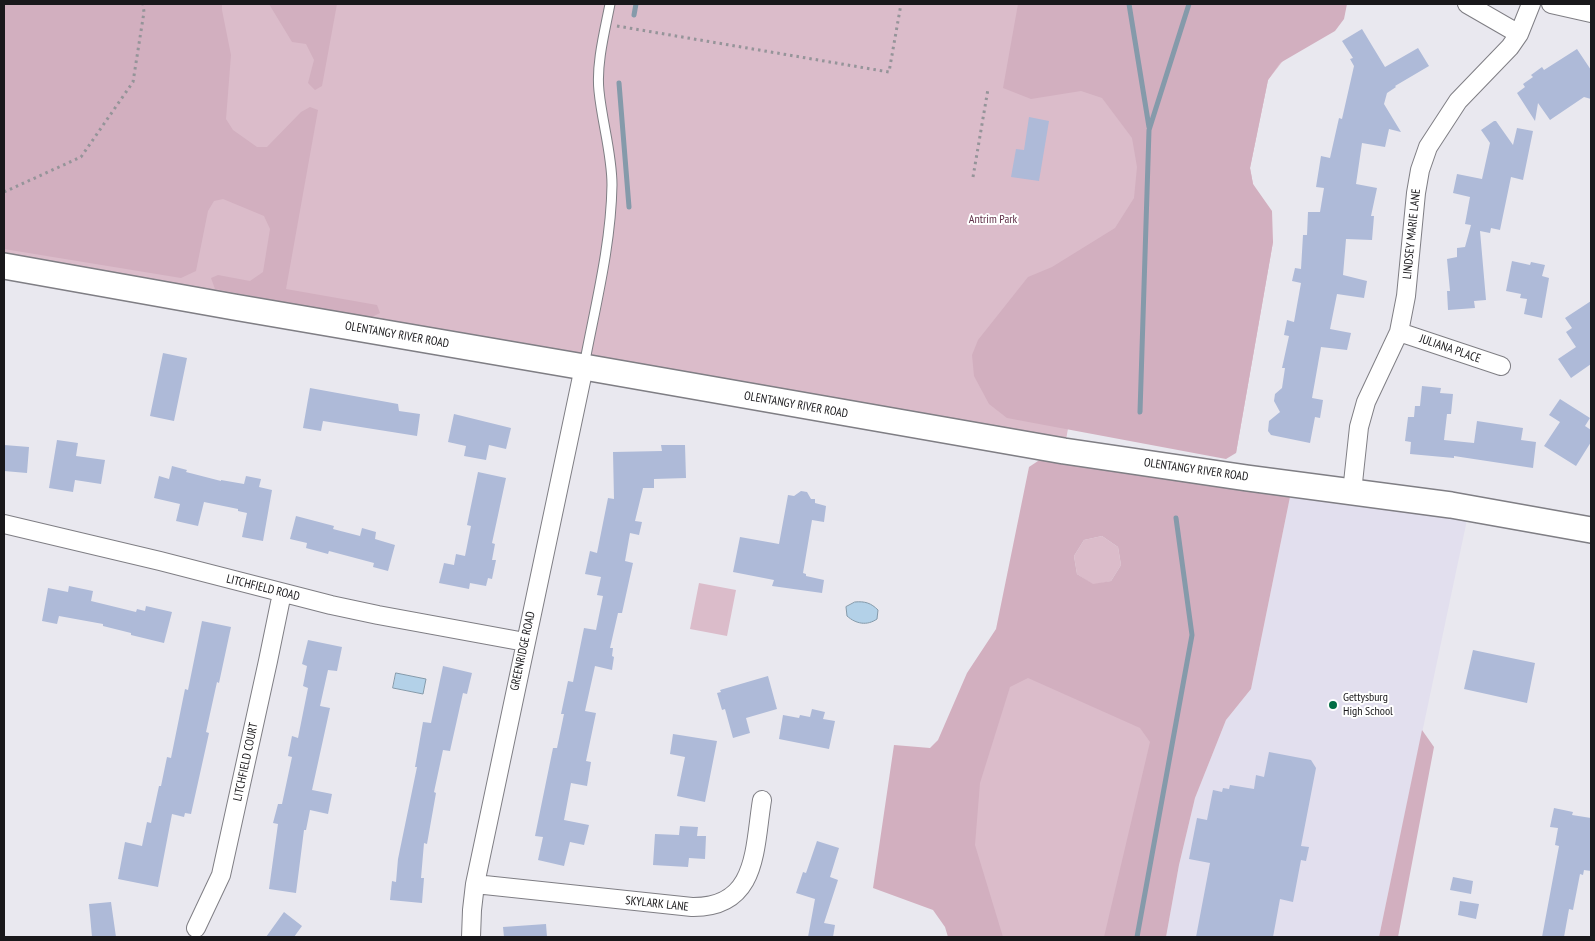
<!DOCTYPE html>
<html>
<head>
<meta charset="utf-8">
<style>
  body { margin:0 }
  #map { position:relative; width:1595px; height:941px; overflow:hidden; background:#e9e8ef; font-family:"PT Sans Narrow",sans-serif }
  canvas { display:block }
  .frame { position:absolute; inset:0; border:5px solid #19181b; pointer-events:none }
</style>
</head>
<body>
<div id="map">
<canvas width="1595" height="941"></canvas>
<div class="frame"></div>
</div>
<script>
const g = document.querySelector('canvas').getContext('2d');
g.lineJoin = 'round';
function fill(path, color) { g.fillStyle = color; g.fill(path, 'evenodd'); }
function strokePath(path, color, width, dash) { g.strokeStyle = color; g.lineWidth = width; g.lineCap = dash ? 'butt' : 'round'; g.setLineDash(dash || []); g.stroke(path); }
function label(font, color, halo, rows, align = 'center') {
  g.font = font + ' "PT Sans Narrow",sans-serif'; g.lineWidth = 4; g.setLineDash([]); g.textBaseline = 'middle'; g.strokeStyle = halo; g.fillStyle = color; for (const [text, x, y, turn = 0] of rows) {
    g.save(); g.translate(x, y); g.rotate((+turn || 0) * Math.PI / 180); g.textAlign = isNaN(turn) ? turn : align; if (halo) g.strokeText(text, 0, 0); g.fillText(text, 0, 0); g.restore();
  }
}
fill(new Path2D(`
  M1291 492 1468 515 1379 937H1166L1179 865 1195 798 1226 720 1251 689Z`), '#e2dfee');
fill(new Path2D(`
  M4 4H1319L1316 18 1268 80 1250 168 1253 184 1273 242 1236 453 1069 423 1064 451 4 266Z
  M1102 536 1118 547 1121 565 1111 581 1093 585 1077 574 1074 556 1084 540Z
  M699 583 736 590 727 636 690 629Z
  M1009 654 1182 677 1132 937H958L944 895Z`), '#dbbcca');
fill(new Path2D(`
  M4 4H222V10L231 55 226 119 233 130 257 147H267L301 112 310 107 318 110 286 289 377 305 380 313 370 318 215 289 211 278 218 275 250 281 263 272 270 229 264 216 223 199 214 201 208 211 196 271 181 278 4 249Z
  M269 4H337L322 86 315 90 308 83 314 60 306 44 292 42Z
  M1018 4H1347L1344 19 1335 31 1280 63 1268 80 1250 168 1253 184 1272 211 1273 242 1236 453 1226 459 1007 418 989 404 974 376 972 355 978 340 1028 277 1052 267 1115 228 1134 198 1137 167 1132 138 1102 98 1081 91 1031 99 1003 88Z
  M1041 459 1291 492 1251 689 1226 720 1195 798 1179 865 1166 937H1104L1150 742 1140 728 1028 678 1010 687 980 783 975 845 1003 937H948L945 927 933 910 873 888 894 745 930 748 938 740 967 673 996 629 1029 467ZM1102 536 1118 547 1121 565 1111 581 1093 584 1077 574 1074 556 1084 540Z
  M1422 730 1434 747 1398 937H1379Z`), '#d2afbf');
const water = new Path2D(`
  M855 602C865 601 871 603 878 610L877 619C867 626 856 624 847 616L846 607Z
  M396 673 426 679 423 694 393 688Z`);
fill(water, '#b3d1e8');
strokePath(water, '#859aaa', 1);
strokePath(new Path2D(`
  M1129 4 1149 127
  M634 15 636 4
  M619 83 629 207
  M1140 412 1149 130 1189 4
  M1137 937 1192 635 1176 518`), '#859aaa', 5);
fill(new Path2D(`
  M1362 29 1385 67 1418 48 1429 66 1395 86 1396 87 1387 93 1384 104 1401 132 1389 129 1385 147 1362 143 1356 184 1377 188 1371 216H1374L1372 240 1346 239 1343 275 1367 281 1364 298 1337 294 1330 329 1351 333 1347 350 1321 347 1312 398 1323 400 1320 418 1315 417 1310 443 1271 435 1268 431 1269 421 1280 412 1274 401 1275 394 1282 388 1285 368H1282L1289 336 1284 335 1287 320 1294 322 1301 283 1292 281 1295 268 1301 269 1303 235H1307L1308 212H1320L1324 188 1316 187 1321 156 1330 158 1339 118 1342 119 1354 66 1350 59 1353 58 1342 41Z
  M1577 49 1591 70V99L1584 97 1550 120 1538 103 1535 121 1517 93 1525 87 1523 84 1533 77 1531 75 1542 67 1544 70Z
  M1029 117 1049 121 1039 181 1011 177 1016 149 1024 150Z
  M1494 121H1496L1513 145 1517 128 1533 131 1523 180 1511 177 1500 230 1491 228 1490 233 1480 231 1486 300 1474 301 1475 308 1448 310 1447 291H1450L1447 259 1457 257V248L1465 247 1471 225 1465 224 1470 197 1453 193 1457 174 1482 179 1490 143 1481 130Z
  M1512 261 1530 265 1531 262 1545 265 1542 276 1549 278 1542 318 1524 314 1527 299 1520 298 1521 294 1506 291Z
  M1591 301V364L1571 378 1558 359 1576 347 1566 332 1572 328 1565 318Z
  M163 353 187 358 174 421 150 416Z
  M1422 386 1441 388 1440 393 1453 394 1451 414H1447L1444 440 1474 443 1477 421 1523 428 1521 440 1536 442 1533 468 1454 456V458L1410 454 1411 442 1405 441 1408 417H1414L1415 406H1420Z
  M310 388 398 404 399 411 420 414 417 436 323 421 321 431 303 428Z
  M1560 399 1590 418 1585 426 1591 430V442L1576 466 1544 446 1560 422 1549 415Z
  M454 414 511 428 506 449 489 445 486 460 464 456 466 446 448 442Z
  M57 440 78 443 76 456 105 460 101 484 75 480 73 492 49 488Z
  M4 445 29 447 27 473 4 471Z
  M661 445H685L686 478 654 479V488H643L635 521 642 522 639 535 630 533 625 561 633 563 622 613H618L610 648H613L612 656 614 657 612 670 595 666 585 711 596 713 586 761 591 762 587 786 571 783 564 820 589 825 584 845 570 842 564 866 538 860 543 837 535 836 553 748H557L564 714H561L568 681 573 682 584 628 596 630 603 596 597 595 601 577 585 574 590 551 597 553 608 498 614 499 613 452 662 451Z
  M172 466 187 470 186 472 221 481V480L244 484 246 476 261 479 259 487 272 490 263 541 242 537 247 513 238 511V509L204 502 198 526 176 521 180 504 154 498 159 476 169 479Z
  M478 472 506 478 492 543 495 544 492 560H496L492 579 488 578 486 586 470 583 469 589 439 583 444 563 454 565 456 554 465 556 471 526 467 525Z
  M801 491 807 492 811 499H815V503L826 506 824 522 812 520 803 573 806 574V576L824 580 822 593 772 586 774 580 733 572 740 537 779 544 788 495 794 496Z
  M296 516 334 526 333 529 360 536 362 528 376 532 375 539 395 545 388 571 373 567 374 563 329 551 328 554 306 548 307 543 290 539Z
  M69 586 93 591 91 601 136 612 137 609 145 611 146 606 172 612 164 643 131 635V633L103 626V624L59 616 57 624 42 621 48 588 68 592Z
  M202 621 231 627 219 683 217 682 206 732 209 733 191 814 185 813 184 817 172 814 158 887 118 879 125 842 142 846 147 822 151 823 159 786H161L167 757 171 758 185 689 188 690Z
  M308 640 342 647 337 671 328 670 320 706 330 708 312 790 332 794 328 814 310 810 306 830H304L296 893 269 889 278 824 273 823 278 804H282L292 757 288 756 292 736 298 738 308 688 303 686 307 666 302 664Z
  M1473 650 1535 663 1527 703 1464 689Z
  M443 666 472 673 467 694 463 693 450 751 443 750 434 792 436 793 427 844 424 843 421 878H424L422 903 390 900 392 881 396 882 398 859 417 767H415L423 722 431 723Z
  M768 676 777 709 746 718 750 733 733 738 725 709 722 710 717 693 721 692 720 690Z
  M812 709 825 712 823 719 835 721 829 749 779 739 783 715 799 718 800 715 810 717Z
  M673 734 717 741 705 802 677 796 685 757 670 754Z
  M1269 752 1311 760 1316 768 1301 846 1309 847 1306 861 1301 860 1293 902 1280 899 1273 937H1196L1210 863 1189 859 1197 818 1207 820 1213 790 1222 792 1223 788 1229 789 1230 785 1254 789 1256 775 1264 777Z
  M1554 808 1573 812 1572 815 1591 818V871L1584 870 1583 875 1580 874 1573 910 1569 909 1564 937H1542L1559 846 1555 845 1558 828 1550 827Z
  M680 826 698 827 697 836H706L705 859 689 858 688 867 653 865 655 834 679 835Z
  M817 841 839 848 830 877 838 880 824 923 835 925 833 937H808L815 899 796 893 803 872 806 873Z
  M1453 877 1473 881 1471 894 1450 890Z
  M1460 901 1479 904 1476 919 1458 915Z
  M111 902 116 937H92L89 904Z
  M284 912 302 926 294 937H266Z
  M546 924 547 937H504L503 927Z`), '#aebad8');
const lane = new Path2D(`
  M584 366C595 307 611 246 612 185 612 154 602 122 599 91 596 64 605 30 610 4`);
const street = new Path2D(`
  M1467 4 1519 34
  M1551 4 1591 13
  M1399 332 1501 366
  M1352 492 1359 427 1366 402 1399 332 1406 296 1416 193 1420 170 1428 147 1458 101 1510 47 1519 34 1531 4
  M4 524 160 561 331 605 378 615 525 642
  M475 884 692 907C758 908 754 849 762 800
  M196 928 221 875 268 661 282 593
  M471 937 472 910 475 884 584 367`);
const secondary = new Path2D(`
  M4 266 234 307 584 367 1064 451 1247 478 1451 505 1591 530`);
strokePath(lane, '#7f7e84', 11);
strokePath(street, '#7f7e84', 20);
strokePath(secondary, '#7f7e84', 28);
strokePath(new Path2D(`
  M617 26 889 72 901 4
  M973 177 988 89
  M4 192 81 157 133 82 144 12 143 4`), '#959499', 3, [2.5, 4]);
strokePath(lane, '#fff', 9);
strokePath(street, '#fff', 18);
strokePath(secondary, '#fff', 25);
for (const [x, y, r, color] of [
  [1333,705,5,"#026e45"]
]) { const dot = new Path2D(); dot.arc(x, y, r, 0, 2 * Math.PI); g.fillStyle = color; g.fill(dot); strokePath(dot, '#fff', 2); }
label('12px', '#613149', '#fff', [
  ["Antrim Park",993,220]
]);
label('12px', '#19181b', '#fff', [
  ["LINDSEY MARIE LANE",1412,234,-84],
  ["OLENTANGY RIVER ROAD",397,335,10],
  ["JULIANA PLACE",1450,349,19],
  ["OLENTANGY RIVER ROAD",796,405,10],
  ["OLENTANGY RIVER ROAD",1196,470,8],
  ["LITCHFIELD ROAD",263,588,14],
  ["GREENRIDGE ROAD",523,651,-78],
  ["LITCHFIELD COURT",246,762,-78],
  ["SKYLARK LANE",657,904,6]
]);
label('12px', '#19181b', '#fff', [
  ["Gettysburg",1343,698],
  ["High School",1343,712]
], 'left');
</script>
</body>
</html>
